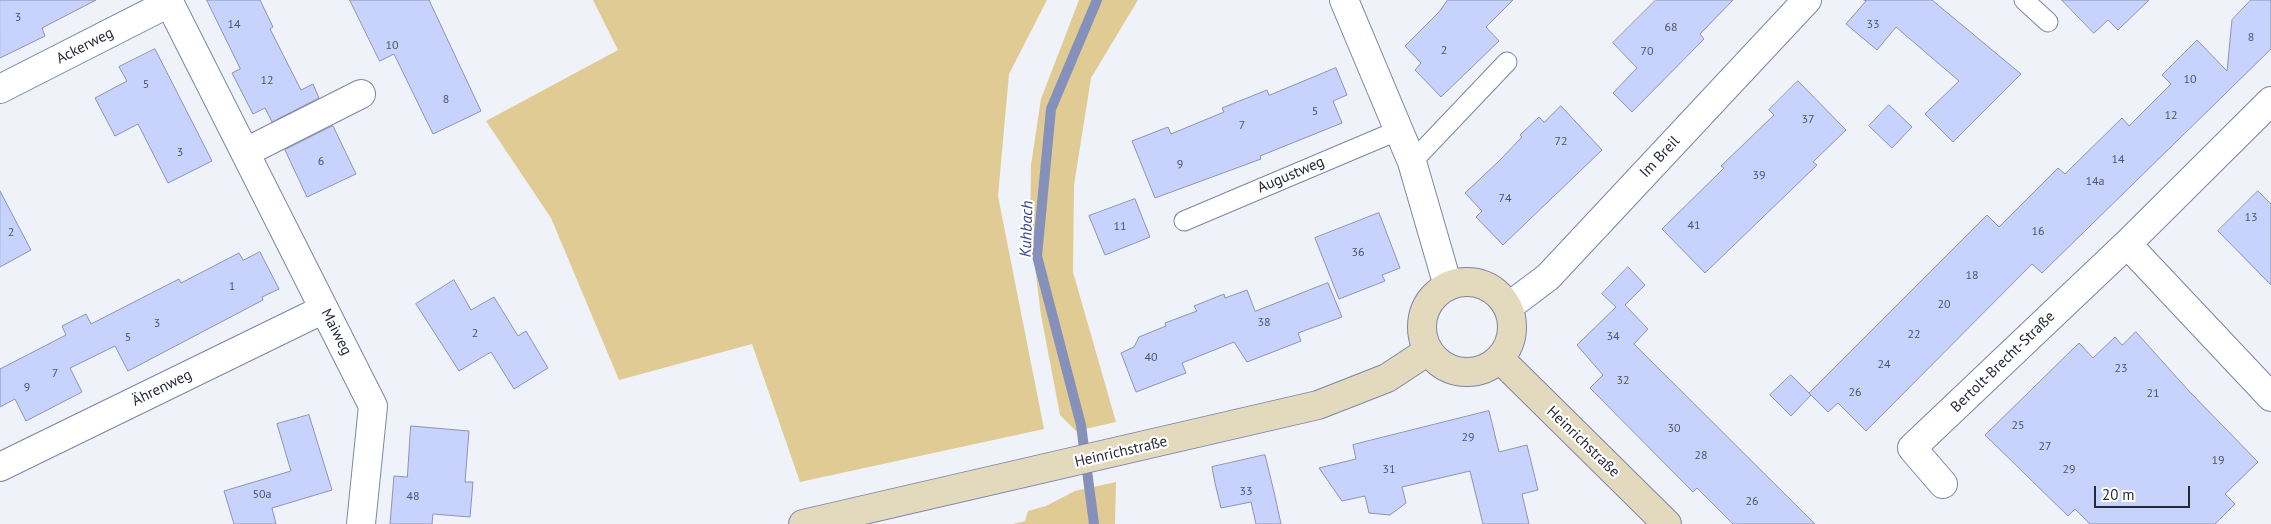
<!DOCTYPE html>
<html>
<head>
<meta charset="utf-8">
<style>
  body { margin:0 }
  #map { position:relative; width:2271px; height:524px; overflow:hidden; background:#f0f2f9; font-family:"PT Sans",sans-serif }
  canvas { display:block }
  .scale { position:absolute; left:2094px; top:486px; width:96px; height:22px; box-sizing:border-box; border:2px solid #262a37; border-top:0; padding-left:6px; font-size:15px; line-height:18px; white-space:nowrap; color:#262a37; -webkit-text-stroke:4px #fff; paint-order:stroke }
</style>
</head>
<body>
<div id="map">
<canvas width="2271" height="524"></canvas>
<div class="scale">20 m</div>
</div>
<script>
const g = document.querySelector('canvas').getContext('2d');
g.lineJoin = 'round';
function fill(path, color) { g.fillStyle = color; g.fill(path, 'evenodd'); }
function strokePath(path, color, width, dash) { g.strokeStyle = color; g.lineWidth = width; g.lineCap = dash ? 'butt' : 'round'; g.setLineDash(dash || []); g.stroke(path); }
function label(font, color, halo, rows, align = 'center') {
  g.font = font + ' "PT Sans",sans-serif'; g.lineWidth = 4.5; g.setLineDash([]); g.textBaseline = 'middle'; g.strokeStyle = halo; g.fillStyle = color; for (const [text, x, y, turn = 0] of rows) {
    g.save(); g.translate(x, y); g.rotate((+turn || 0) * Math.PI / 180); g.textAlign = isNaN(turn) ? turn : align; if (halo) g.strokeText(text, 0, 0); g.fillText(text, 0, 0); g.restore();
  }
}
fill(new Path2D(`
  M593 0H1047L1009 74 998 196 1044 429 800 482 752 344 619 380 551 218 486 121 618 50Z
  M1079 0H1138L1091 78 1074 185 1073 272 1116 422 1076 431 1060 415 1041 315 1030 227 1031 165 1041 99Z
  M1116 482 1115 524H1013L1025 521 1028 511 1046 506 1075 491Z`), '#dfcb93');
strokePath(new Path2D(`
  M1094 524 1081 425 1037 256 1051 109 1097 0`), '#8591bb', 10);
const building = new Path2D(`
  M0 0H96L42 28 45 36 0 58Z
  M207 0H260L273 27 270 29 301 90 313 84 319 98 272 122 265 108 253 114 232 73 240 69Z
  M350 0H429L481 111 433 134 394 54 380 61Z
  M1448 0H1513L1486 27 1499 41 1441 97 1415 70 1421 63 1405 46 1439 12Z
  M1656 0H1733L1700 34 1704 39 1632 112 1613 93 1637 68 1613 43Z
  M1864 0H1932L2021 74 1953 142 1925 114 1959 81 1896 27 1877 50 1846 24 1866 1Z
  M2062 0H2149L2118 30 2108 20 2094 33Z
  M2251 0H2271V49L2042 273 2032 264 1866 431 1838 403 1828 412 1809 393 1987 215 1999 227 2058 168 2065 174 2122 118 2129 126 2171 84 2162 75 2197 40 2227 71 2232 20Z
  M155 49 212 161 168 183 138 124 115 136 95 98 127 81 119 67Z
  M1336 68 1347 95 1333 101 1342 123 1260 156 1261 159 1155 198 1132 141 1168 127 1171 134 1224 112 1222 108 1267 90 1269 95Z
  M1798 81 1846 130 1813 162 1817 165 1705 273 1662 229 1724 168 1721 166 1774 115 1769 110Z
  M1889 105 1912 127 1892 148 1869 126Z
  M1561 106 1602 150 1503 245 1476 217 1482 211 1465 193 1499 161 1522 137 1520 135 1539 117 1544 122Z
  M333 126 356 174 307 197 285 150Z
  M0 191 31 250 0 267Z
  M2258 191 2271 204V285L2218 231Z
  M1135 199 1150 237 1105 255 1089 216Z
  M1379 213 1400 268 1382 275 1385 281 1339 299 1315 238Z
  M260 252 279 289 262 297 263 300 128 371 115 346 70 368 82 392 26 421 15 399 0 407V369L66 335 62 326 86 314 91 324 179 279 181 283 239 253 243 260Z
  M1628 267 1645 285 1625 305 1648 329 1634 344 1815 524H1733L1697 488 1693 492 1590 388 1603 375 1577 345 1616 307 1602 294Z
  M454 280 471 310 494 297 518 336 526 331 548 368 514 389 491 352 459 371 416 304Z
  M1328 283 1342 317 1298 333 1301 341 1247 362 1234 342 1182 363 1186 373 1136 392 1121 353 1134 347 1139 337 1166 326 1165 323 1197 311 1194 306 1224 294 1225 298 1247 290 1255 311Z
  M2136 332 2188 390 2258 462 2225 494 2235 504 2215 524H2090L2075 509 2068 516 1985 435 2079 343 2093 358 2115 337 2122 345Z
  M1791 375 1811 395 1791 416 1770 395Z
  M1489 411 1499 452 1527 445 1538 490 1522 494 1529 524H1483L1470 471 1402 487 1406 503 1390 515 1369 513 1365 496 1342 501 1319 468 1356 459 1353 445Z
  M309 415 332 490 272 508 276 524H234L224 491 291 471 277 424Z
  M411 426 469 431 465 482H473L470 517 433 514 432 524H390L394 476 407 477Z
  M1265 455 1274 492 1281 524H1256L1251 502 1221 508 1215 483 1212 467Z`);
fill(building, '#c7d3fc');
strokePath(building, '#8b94b4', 1);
const lane = new Path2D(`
  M2024 0 2048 22
  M1412 162 1507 62
  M1184 221 1399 130`);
const street = new Path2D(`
  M168 0 373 406 361 524
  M1344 0 1412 162 1448 286
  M0 89 169 3
  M246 152 361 94
  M2127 244 2271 101
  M1508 307 1548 277 1807 0
  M0 467 324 309
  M1943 484 1912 448 2127 244 2271 397`);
const secondary = new Path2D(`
  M1422 327a45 45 0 1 1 90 0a45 45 0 1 1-90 0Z
  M1500 359 1667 524
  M803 524 1318 405 1387 378 1428 351`);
strokePath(lane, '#7d85a5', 21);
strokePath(street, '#7d85a5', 30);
strokePath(secondary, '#7d85a5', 30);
strokePath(lane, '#fff', 19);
strokePath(street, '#fff', 28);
strokePath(secondary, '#e3dabe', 28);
label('12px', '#4e5468', null, [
  ["3",18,18],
  ["14",234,25],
  ["33",1873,25],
  ["68",1671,28],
  ["8",2251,38],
  ["10",392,46],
  ["2",1444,51],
  ["70",1647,52],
  ["10",2190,80],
  ["12",267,81],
  ["5",146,85],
  ["8",446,100],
  ["5",1315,112],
  ["12",2171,116],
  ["37",1808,120],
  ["7",1242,126],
  ["72",1561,142],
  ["3",180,153],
  ["14",2118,160],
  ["6",321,162],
  ["9",1180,165],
  ["39",1759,176],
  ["14a",2095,182],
  ["74",1505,199],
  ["13",2251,218],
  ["41",1694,226],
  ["11",1120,227],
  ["16",2038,232],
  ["2",11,233],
  ["36",1358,253],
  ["18",1972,276],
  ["1",232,287],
  ["20",1944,305],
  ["38",1264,323],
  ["3",157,324],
  ["2",475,334],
  ["22",1914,335],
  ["34",1613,337],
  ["5",128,338],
  ["40",1151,358],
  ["24",1884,365],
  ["23",2121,369],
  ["7",55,374],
  ["32",1623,381],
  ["9",27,388],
  ["26",1855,393],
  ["21",2153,394],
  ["25",2018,426],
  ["30",1674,429],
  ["29",1468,438],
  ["27",2045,447],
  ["28",1701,456],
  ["19",2218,461],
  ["31",1389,470],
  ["29",2069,470],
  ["33",1246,492],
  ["50a",262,495],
  ["48",413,497],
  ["26",1752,502]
]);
label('15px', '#262a37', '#fff', [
  ["Ackerweg",85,46,-27],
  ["Im Breil",1660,157,-47],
  ["Augustweg",1291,175,-23],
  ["Maiweg",336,332,63],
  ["Bertolt-Brecht-Straße",2003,362,-44],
  ["Ährenweg",162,388,-26],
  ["Heinrichstraße",1583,442,44],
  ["Heinrichstraße",1121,452,-13]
]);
label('italic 16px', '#374492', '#fff', [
  ["Kuhbach",1027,229,-88]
]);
</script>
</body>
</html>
